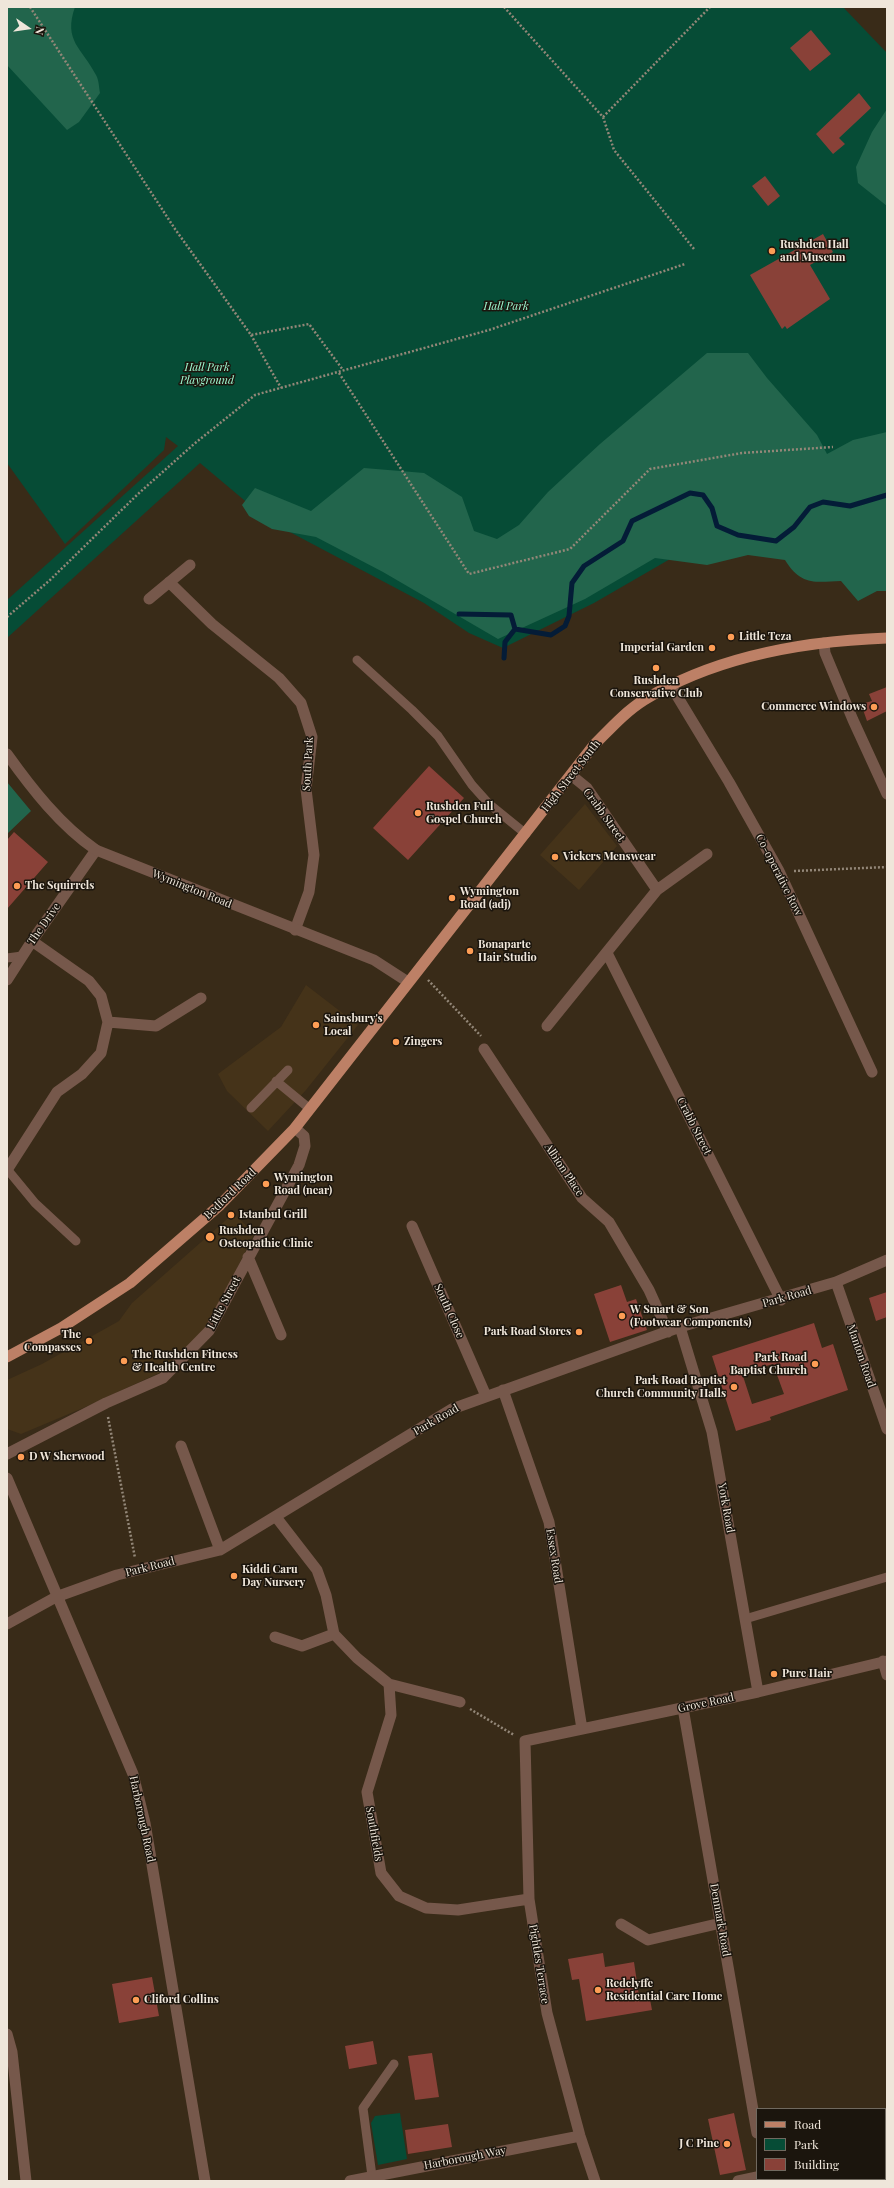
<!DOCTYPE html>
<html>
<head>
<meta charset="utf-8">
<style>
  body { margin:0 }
  #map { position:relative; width:894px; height:2188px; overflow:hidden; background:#392b18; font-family:"Playfair Display",serif }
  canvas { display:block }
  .frame { position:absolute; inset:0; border:8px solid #efe6da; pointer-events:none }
  .legend { position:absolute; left:756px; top:2108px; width:130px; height:72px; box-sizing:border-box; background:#1b150d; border:1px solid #70695f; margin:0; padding:5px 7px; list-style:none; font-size:12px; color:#efe6da }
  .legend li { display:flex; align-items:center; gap:8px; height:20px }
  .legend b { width:20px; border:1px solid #70695f }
  .north { position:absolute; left:8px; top:8px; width:40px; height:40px; -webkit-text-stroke:3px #1b150d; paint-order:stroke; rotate:103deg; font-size:11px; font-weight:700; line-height:16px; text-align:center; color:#efe6da }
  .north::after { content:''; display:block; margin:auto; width:14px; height:18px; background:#efe6da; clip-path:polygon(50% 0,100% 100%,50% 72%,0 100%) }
</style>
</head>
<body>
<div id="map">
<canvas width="894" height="2188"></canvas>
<div class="frame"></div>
<ul class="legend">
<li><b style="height:5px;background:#bd8066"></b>Road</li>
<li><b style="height:11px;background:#064c36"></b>Park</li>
<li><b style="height:11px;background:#894138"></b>Building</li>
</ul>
<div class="north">N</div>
</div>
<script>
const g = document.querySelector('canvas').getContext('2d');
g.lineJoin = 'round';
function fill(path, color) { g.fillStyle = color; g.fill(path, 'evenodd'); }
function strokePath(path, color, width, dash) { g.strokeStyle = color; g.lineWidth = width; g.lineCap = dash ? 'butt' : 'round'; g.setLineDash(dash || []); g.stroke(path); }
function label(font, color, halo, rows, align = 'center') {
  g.font = font + ' "Playfair Display",serif'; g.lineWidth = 3; g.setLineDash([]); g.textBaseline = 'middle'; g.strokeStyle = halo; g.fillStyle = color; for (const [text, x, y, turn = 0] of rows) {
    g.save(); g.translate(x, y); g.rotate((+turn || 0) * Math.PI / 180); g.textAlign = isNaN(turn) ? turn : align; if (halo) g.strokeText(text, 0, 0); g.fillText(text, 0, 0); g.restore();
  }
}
fill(new Path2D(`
  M585 804 617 846 579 890 540 855Z
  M306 985 358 1025 306 1090 268 1131 227 1091 218 1074 281 1027Z
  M234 1213 254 1234 207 1329 185 1354 159 1373 83 1408 21 1434 7 1429V1380L42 1364 119 1321 132 1303Z`), '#453319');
fill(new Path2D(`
  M7 7H843L887 53V547L703 540 594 603 503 648 469 633 424 603 269 521 200 463 7 638V600L178 446 166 437 164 450 65 544 7 463Z
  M400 2113 407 2159 378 2165 371 2123 375 2116Z`), '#064c36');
fill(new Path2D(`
  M7 7H75C63 41 82 48 96 75 99 80 99 88 100 93L79 122 67 130 7 65Z
  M887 109V206L858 183 856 167 872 132Z
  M707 353H748L767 378 817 435 827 454 853 440 887 432V591H877L858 601 841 581C815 582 801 586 785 560L748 555 707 565 655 558 585 599 498 639 383 572 316 537 272 529 249 516 242 505 255 488 311 511 364 468 424 473 462 497 474 531 497 539 519 525 548 492 600 444Z
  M7 782 31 811 7 834Z`), '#22654c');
strokePath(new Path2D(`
  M459 614 511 615 515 629 551 635 565 626 569 616 572 583 584 566 623 541 632 521 690 493 703 495 712 508 717 526 738 535 776 541 794 527 810 507 823 502 850 506 887 495
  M504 658 505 642 515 629`), '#041c37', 5);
fill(new Path2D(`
  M811 30 831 54 810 71 790 48Z
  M859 93 871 108 839 138 845 144 833 154 816 134Z
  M765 176 780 196 768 206 752 186Z
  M823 234 833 252 810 265 830 299 787 329 785 326 782 329 750 275Z
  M887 687V711L867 721 861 704 872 701 869 694Z
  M429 766 464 798 408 860 373 828Z
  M14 832 48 862 7 909V840Z
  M621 1285 627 1302 636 1299 647 1330 610 1342 594 1294Z
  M887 1292V1317L876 1321 869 1298Z
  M814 1323 822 1348 833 1344 848 1390 770 1417 771 1420 736 1431 712 1356ZM773 1364 784 1394 752 1404 742 1373Z
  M603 1953 605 1967 634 1962 639 1996 649 1994 652 2010 586 2021 579 1979 572 1980 568 1959Z
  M152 1977 159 2016 119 2023 112 1984Z
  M373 2041 377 2064 349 2069 345 2046Z
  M432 2053 439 2097 415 2100 408 2056Z
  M734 2113 746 2170 720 2175 708 2119Z
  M448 2124 452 2147 408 2154 405 2130Z`), '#894138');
strokePath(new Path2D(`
  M30 7 175 229 251 335 309 324 343 370
  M504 7 603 117 614 150 694 249
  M603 117 710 7
  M251 335 281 388
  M339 373 469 574 570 549 650 469 742 453 833 447
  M7 617 50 580 138 494 194 444 255 395 489 330 685 264
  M794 871 887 867
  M428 980 481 1036
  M108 1417 135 1558
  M470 1709 514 1735`), '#938778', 2.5, [2, 2]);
strokePath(new Path2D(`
  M357 660 412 710 438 736 472 785 489 804 526 834
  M7 958 22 956
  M276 1081 310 1109
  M251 1108 288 1070
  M7 1169 35 1203 76 1241
  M745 1619 887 1577
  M372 2176 363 2108 394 2064`), '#76584b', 9);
strokePath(new Path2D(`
  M169 582 212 624 279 678 301 703 312 737 306 789 314 855 309 892 295 930
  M149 599 190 565
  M824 643 825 653 853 720 887 794
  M671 686 729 782 779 871 872 1072
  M571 775 587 788 657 890
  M607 953 781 1300
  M7 980 32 941 96 850
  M108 1022 156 1026 201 998
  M547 1026 657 890 707 854
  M484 1049 582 1198 609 1222 649 1290 668 1332
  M7 1170 57 1092 82 1074 101 1053 108 1022 101 996 89 981 32 941
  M412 1226 486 1396
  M248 1257 281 1335
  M836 1282 887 1429
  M680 1327 712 1432 758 1692
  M503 1390 549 1522 582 1729
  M181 1446 220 1550
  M7 1454 106 1403 163 1378 209 1331 299 1165 305 1146 304 1136 295 1128
  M7 1478 133 1774 145 1823 205 2181
  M276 1517 317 1570 326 1595 334 1634 357 1658 389 1684 391 1715 367 1792 381 1873 399 1896 426 1908 458 1910 529 1899
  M7 1624 56 1597 117 1575 220 1550 452 1409 680 1327 836 1282 887 1260
  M275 1637 302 1646 334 1634
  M883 1661 887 1675
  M389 1684 460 1702
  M683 1708 757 2133
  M621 1924 648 1940 721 1923
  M7 2034 12 2052 26 2181
  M885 2153 887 2152
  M350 2181 580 2136
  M595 2181 580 2136 547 2013 529 1899 525 1741 758 1692 887 1661
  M738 2181 757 2177`), '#76584b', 11);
strokePath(new Path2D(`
  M7 754C32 789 60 825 96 850L374 960 408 982`), '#76584b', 11);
strokePath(new Path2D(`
  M7 1357 61 1328 130 1283 220 1205 295 1128 594 745C610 729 625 712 644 700 716 656 805 641 887 638`), '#bd8066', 11);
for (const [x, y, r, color] of [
  [772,251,4,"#fd9d55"],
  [731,637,4,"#fd9d55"],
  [712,648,4,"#fd9d55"],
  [656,668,4,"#fd9d55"],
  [874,707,4,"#fd9d55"],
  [418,813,4,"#fd9d55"],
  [555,857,4,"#fd9d55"],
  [17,886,4,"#fd9d55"],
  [452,898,4,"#fd9d55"],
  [470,951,4,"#fd9d55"],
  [316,1025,4,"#fd9d55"],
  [396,1042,4,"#fd9d55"],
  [266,1184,4,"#fd9d55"],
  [231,1215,4,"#fd9d55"],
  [210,1237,5,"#fd9d55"],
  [622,1316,4,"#fd9d55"],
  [579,1332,4,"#fd9d55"],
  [89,1341,4,"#fd9d55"],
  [124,1361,4,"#fd9d55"],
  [815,1364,4,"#fd9d55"],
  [734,1387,4,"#fd9d55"],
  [21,1457,4,"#fd9d55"],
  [234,1576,4,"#fd9d55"],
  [774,1674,4,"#fd9d55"],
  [598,1990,4,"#fd9d55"],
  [136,2000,4,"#fd9d55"],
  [727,2144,4,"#fd9d55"]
]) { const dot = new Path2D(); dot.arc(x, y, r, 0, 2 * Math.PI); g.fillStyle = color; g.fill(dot); strokePath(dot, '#1b150d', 1.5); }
label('bold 11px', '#efe6da', '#1b150d', [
  ["Rushden Hall",780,245],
  ["and Museum",780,258],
  ["Little Teza",739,637],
  ["Imperial Garden",704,648,"right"],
  ["Rushden",656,681,"center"],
  ["Conservative Club",656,694,"center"],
  ["Commerce Windows",866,707,"right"],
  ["Rushden Full",426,807],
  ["Gospel Church",426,820],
  ["Vickers Menswear",563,857],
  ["The Squirrels",25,886],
  ["Wymington",460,892],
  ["Road (adj)",460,905],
  ["Bonaparte",478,945],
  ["Hair Studio",478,958],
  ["Sainsbury's",324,1019],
  ["Local",324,1032],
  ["Zingers",404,1042],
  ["Wymington",274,1178],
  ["Road (near)",274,1191],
  ["Istanbul Grill",239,1215],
  ["Rushden",219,1231],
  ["Osteopathic Clinic",219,1244],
  ["W Smart & Son",630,1310],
  ["(Footwear Components)",630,1323],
  ["Park Road Stores",571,1332,"right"],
  ["The",81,1335,"right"],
  ["Compasses",81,1348,"right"],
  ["The Rushden Fitness",132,1355],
  ["& Health Centre",132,1368],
  ["Park Road",807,1358,"right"],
  ["Baptist Church",807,1371,"right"],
  ["Park Road Baptist",726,1381,"right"],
  ["Church Community Halls",726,1394,"right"],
  ["D W Sherwood",29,1457],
  ["Kiddi Caru",242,1570],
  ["Day Nursery",242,1583],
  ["Pure Hair",782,1674],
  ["Redclyffe",606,1984],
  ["Residential Care Home",606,1997],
  ["Cliford Collins",144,2000],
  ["J C Pine",719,2144,"right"]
], 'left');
label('italic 11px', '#9ffad2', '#1b150d', [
  ["Hall Park",506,307],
  ["Hall Park",207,368],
  ["Playground",207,381]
]);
label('11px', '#efe6da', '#1b150d', [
  ["South Park",308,764,-87],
  ["High Street South",571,776,-52],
  ["Crabb Street",604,815,54],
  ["Co-operative Row",779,875,63],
  ["Wymington Road",192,889,22],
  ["The Drive",44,924,-55],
  ["Crabb Street",694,1126,63],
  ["Albion Place",564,1170,56],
  ["Bedford Road",230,1194,-44],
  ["Park Road",787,1297,-16],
  ["Little Street",224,1303,-62],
  ["South Close",449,1311,66],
  ["Manton Road",861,1356,71],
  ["Park Road",436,1420,-30],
  ["York Road",726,1508,80],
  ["Essex Road",554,1556,81],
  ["Park Road",150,1567,-14],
  ["Grove Road",706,1703,-12],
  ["Harborough Road",142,1819,78],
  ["Southfields",374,1834,80],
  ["Denmark Road",720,1920,80],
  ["Pightles Terrace",539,1964,81],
  ["Harborough Way",465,2158,-11]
]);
</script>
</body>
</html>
